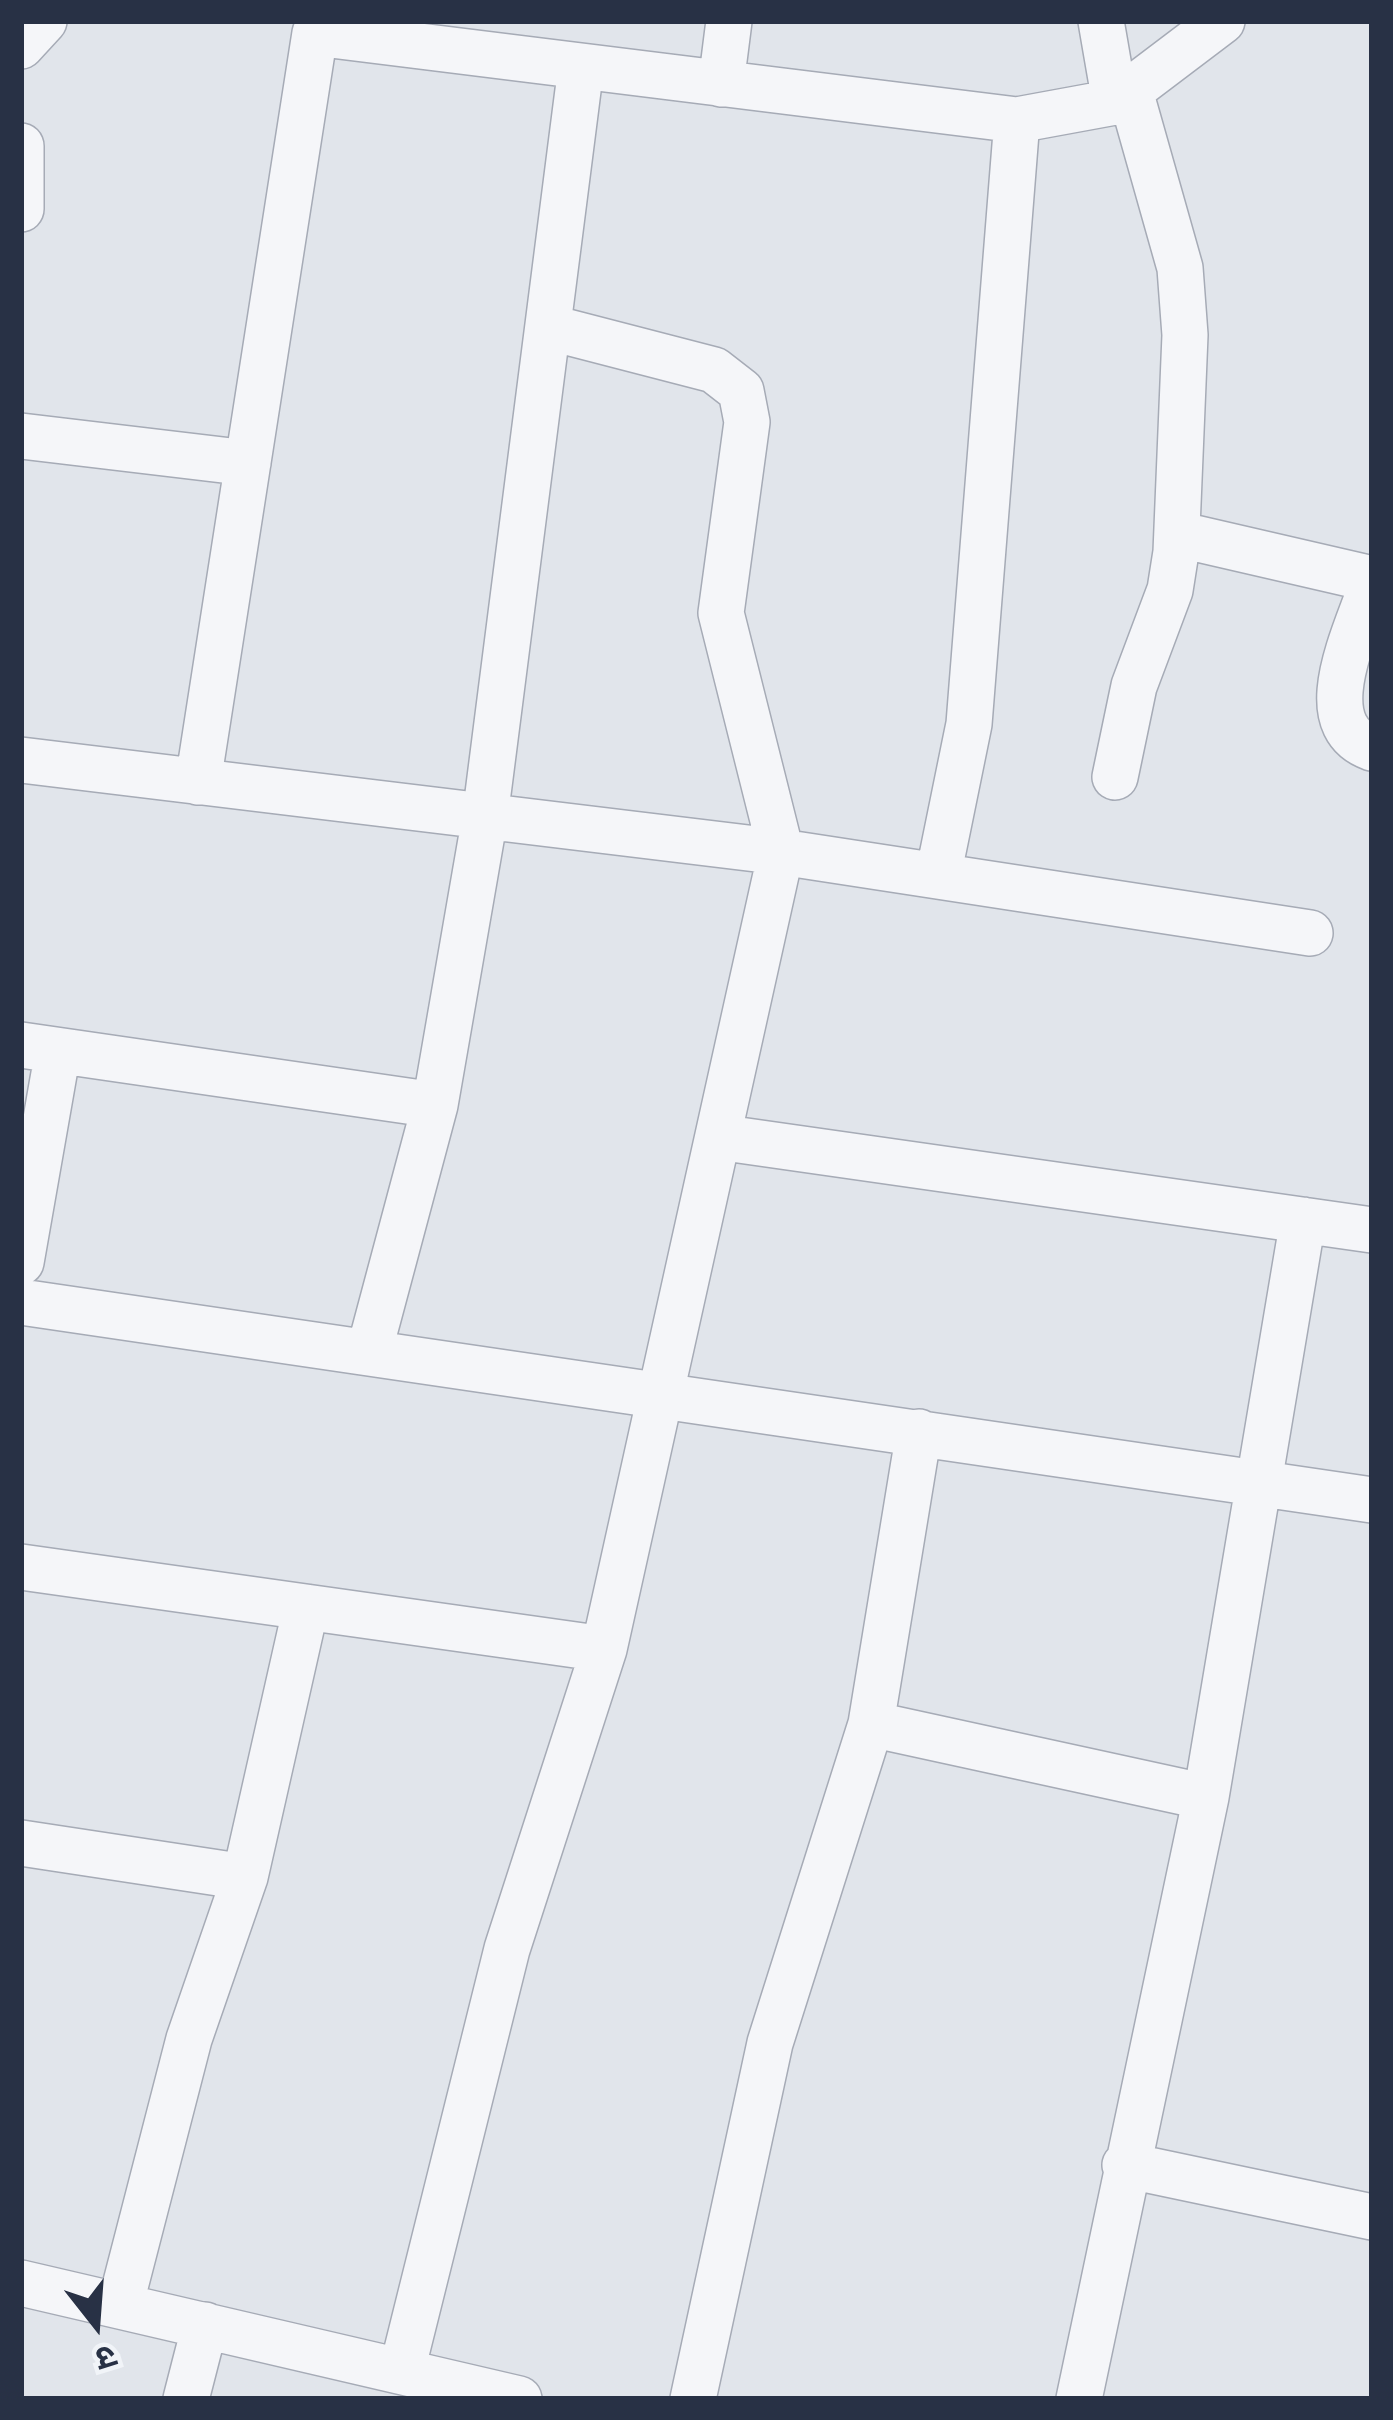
<!DOCTYPE html>
<html>
<head>
<meta charset="utf-8">
<style>
  body { margin:0 }
  #map { position:relative; width:1393px; height:2420px; overflow:hidden; background:#e1e5eb; font-family:Inter,"Noto Sans Devanagari",sans-serif }
  canvas { display:block }
  .frame { position:absolute; inset:0; border:24px solid #283145; pointer-events:none }
  .north { position:absolute; left:36px; top:2264px; width:120px; height:120px; -webkit-text-stroke:9px #f1f4f8; paint-order:stroke; rotate:163deg; font-size:33px; font-weight:700; line-height:48px; text-align:center; color:#283145 }
  .north::after { content:''; display:block; margin:auto; width:42px; height:54px; background:#283145; clip-path:polygon(50% 0,100% 100%,50% 72%,0 100%) }
</style>
</head>
<body>
<div id="map">
<canvas width="1393" height="2420"></canvas>
<div class="frame"></div>
<div class="north">उ</div>
</div>
<script>
const g = document.querySelector('canvas').getContext('2d');
g.lineJoin = 'round';
function strokePath(path, color, width, dash) { g.strokeStyle = color; g.lineWidth = width; g.lineCap = dash ? 'butt' : 'round'; g.setLineDash(dash || []); g.stroke(path); }
const minor = new Path2D(`
  M1101 21 1115 102
  M21 46 44 21
  M721 84 729 21
  M21 146V209
  M21 436 248 463
  M1177 534 1372 579
  M1372 584C1358 629 1307 725 1372 748
  M21 760 781 852 1310 933
  M1115 777 1134 686 1170 590 1176 552 1185 335 1180 268 1130 91
  M198 782 315 33 1017 120 1115 102 1222 21
  M938 876 969 724 1017 120
  M21 1045 435 1105
  M718 1137 1372 1230
  M21 1262 58 1051
  M21 1302 1372 1500
  M369 1352 435 1105 485 817 581 67
  M21 1567 604 1649
  M871 1724 1206 1797
  M21 1843 245 1877
  M1125 2165 1372 2217
  M21 2283 519 2399
  M120 2306 189 2039 245 1877 306 1607
  M402 2370 507 1949 604 1649 781 852 721 613 747 422 741 391 714 370 548 327
  M186 2399 205 2325
  M693 2399 770 2043 871 1724 919 1432
  M1079 2399 1206 1797 1303 1220`);
strokePath(minor, '#a6abb6', 48);
strokePath(minor, '#f5f6f9', 45);
</script>
</body>
</html>
